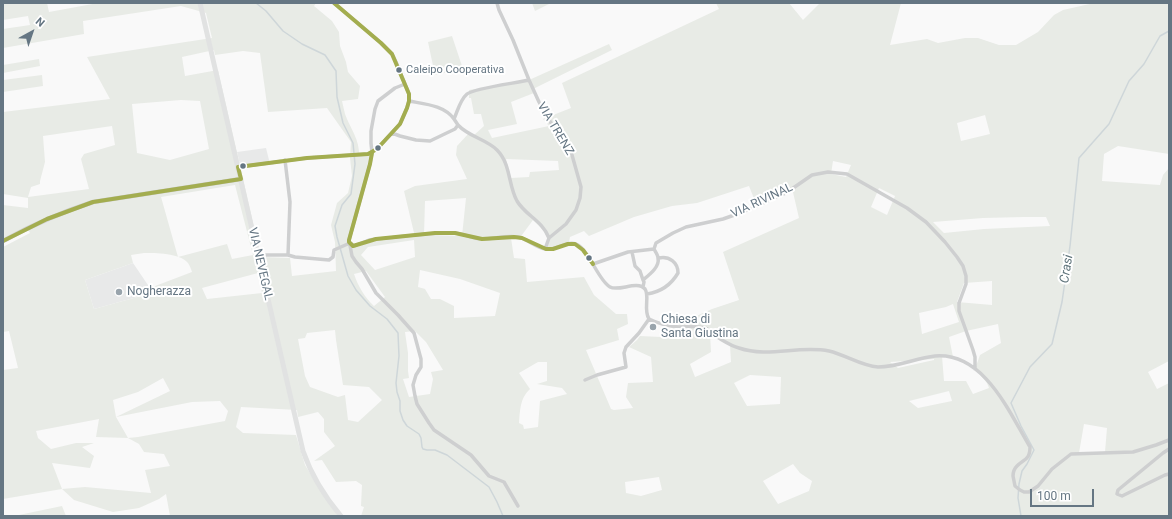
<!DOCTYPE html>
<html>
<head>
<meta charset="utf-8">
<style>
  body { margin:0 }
  #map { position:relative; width:1172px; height:519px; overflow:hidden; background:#f9f9f9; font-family:Roboto,sans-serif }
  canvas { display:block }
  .frame { position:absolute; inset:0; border:4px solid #657683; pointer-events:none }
  .north { position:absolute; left:12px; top:12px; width:40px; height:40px; -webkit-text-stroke:3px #fff; paint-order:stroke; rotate:40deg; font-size:11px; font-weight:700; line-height:16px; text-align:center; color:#657683 }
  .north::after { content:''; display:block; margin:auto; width:14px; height:18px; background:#657683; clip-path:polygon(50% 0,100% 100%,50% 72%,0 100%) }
  .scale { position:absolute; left:1030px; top:489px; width:64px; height:18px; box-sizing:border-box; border:2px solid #657683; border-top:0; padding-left:5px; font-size:12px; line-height:14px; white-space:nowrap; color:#657683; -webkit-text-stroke:3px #fff; paint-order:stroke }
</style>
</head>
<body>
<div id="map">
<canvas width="1172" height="519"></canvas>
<div class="frame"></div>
<div class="north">N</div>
<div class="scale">100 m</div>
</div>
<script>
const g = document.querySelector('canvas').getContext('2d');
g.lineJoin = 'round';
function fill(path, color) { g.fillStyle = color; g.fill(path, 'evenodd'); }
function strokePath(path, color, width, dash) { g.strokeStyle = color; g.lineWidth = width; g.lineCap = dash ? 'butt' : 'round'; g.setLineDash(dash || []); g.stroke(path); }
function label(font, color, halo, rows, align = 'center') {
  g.font = font + ' Roboto,sans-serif'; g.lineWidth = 4; g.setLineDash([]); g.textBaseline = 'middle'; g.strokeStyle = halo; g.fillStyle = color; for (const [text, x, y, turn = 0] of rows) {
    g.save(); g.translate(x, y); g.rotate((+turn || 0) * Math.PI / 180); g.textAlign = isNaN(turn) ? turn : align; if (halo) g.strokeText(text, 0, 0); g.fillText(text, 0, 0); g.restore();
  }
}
fill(new Path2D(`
  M266 148 270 164 241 169 237 152Z
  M133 263 150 288 141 296 94 309 85 280Z`), '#e8e9e9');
fill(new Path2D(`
  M10 3H47L49 12 98 3H316L314 6 332 21 339 32 340 46 346 62 348 72 360 86 358 99 342 101C343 105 344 110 345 114 350 128 360 140 359 156L371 155 349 237 351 243 355 247 366 242 375 240 415 237 404 191 415 186 467 179 456 155 457 146 469 133 473 136 484 126 481 114H474L471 98H469V90L529 80 609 44 612 50 533 89 534 93 511 102 517 124 488 130 492 138 549 126 543 119 571 108 562 83 719 9 716 3H789L803 20 820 3H901L890 45 927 39 938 43 965 38H978L999 45H1016L1038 32 1054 15 1063 10 1094 3H1169V154L1118 146 1104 154 1102 181 1160 185 1163 175 1169 168V361L1148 372 1157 389 1169 383V516H361L364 507 361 506 362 485 356 481 336 482 322 460 314 461 335 446 324 432V419L318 412 298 417 297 410 241 407 236 427 243 433 296 435 305 465 325 497 339 516H170L166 494 159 499 139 508 113 512 74 500 62 489 3 499V370L18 368 9 331 3 332V247L30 233 27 228 3 241V205L28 208V198L3 194V112L110 99 87 57 212 38 206 13 181 6 83 21 84 34 3 48V29L30 25 28 16 3 20V4ZM214 50 215 55 243 51 260 53 268 112 327 108 351 142 350 158 352 176 348 193 337 203 331 225 335 242 336 271 292 276 290 258 261 257 218 70 185 76 182 57ZM181 100 200 101 209 149 170 160 137 153 132 104ZM985 115 990 134 961 141 957 123ZM112 126 115 145 84 154 81 159 89 189 28 197 31 187 40 184V181L45 162 43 136ZM506 159 558 161 559 170 530 172 529 177 511 178ZM833 161 851 165 846 177 831 174ZM235 185 253 255 232 259 227 244 178 257 161 197ZM749 186 757 206 792 188 799 218 723 252 739 300 712 309 670 328 661 337 640 336 637 340 629 347 651 357 653 382 628 383 626 397 633 408 614 410 611 409 586 350 619 340 617 329 628 324 627 314H616L594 295 584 277 527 282 525 259 514 258 511 238 519 239 533 220 543 230 549 240 544 247H554L569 242 570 237 584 231 589 236 634 217 672 206 697 203ZM879 188 895 196 887 215 871 207ZM466 198 462 236 424 235 425 201ZM1024 217H1046L1050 226 984 229 944 233 933 222 983 218ZM414 240 415 257 375 270 361 255 368 247ZM144 253C155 253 180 253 188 263 190 266 191 269 192 272L150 288 141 296 94 309 85 280 133 263 131 255ZM420 270 460 279 500 293 495 316 454 318V306L440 299H431L425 289 418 287ZM366 271 385 297 374 306C365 298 358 286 354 274ZM258 273 262 293 207 299 202 288ZM992 281V305L957 302 964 283ZM953 304 959 322 922 334 919 313 946 307ZM998 324 1001 343 980 355 975 369 987 383 989 388 973 394 966 381H944L942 356 953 357 949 337 966 331ZM335 330 336 340 343 385 369 387 382 400 358 422 348 420 345 395 338 397 310 387 305 376 298 339 305 338 307 333ZM415 331 426 342 443 370 431 372 433 379 430 394 409 397 403 379 409 378 408 371V353L405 332ZM710 334 718 337 730 345 731 362 695 377 690 364 711 352ZM934 360 898 368 890 362 934 359ZM538 362H547V381L537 384 562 388 567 394 540 401 538 427 524 429 523 425 519 423C520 410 520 398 530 389L519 373ZM750 375 781 377 780 404 747 406 734 383ZM163 378 170 391 116 417 113 400 138 392ZM949 391 952 401 918 408 909 401ZM220 401 228 411 225 421 138 437 128 438 116 417 192 402ZM99 419 96 437 128 438 139 444 144 452 164 454 170 466 145 470 151 493 85 487 62 489 52 463 90 468 94 456 82 447 94 443H76L51 449 38 438 36 431ZM1084 424 1107 428 1105 452 1079 453ZM793 464 800 473 812 481 809 491 778 504 763 481ZM659 477 662 490 641 496 626 493 625 482Z
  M532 3H551L535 11Z
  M452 36 463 69 435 75 428 42Z
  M39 59 40 66 3 73V65Z
  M42 75 43 86 3 92V80Z
  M62 506 66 516H14Z`), '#e8ebe6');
strokePath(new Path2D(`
  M256 3 266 11 283 31 302 44 325 55 336 71 337 97 343 123 353 143 355 164 351 194 342 205 335 226 337 237 348 276 356 290 370 306 387 319 398 333 399 356 396 383 397 392 400 401V411L403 420 407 426 419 434 421 438 422 447 423 449 427 450H435L447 455 489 487 497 502 503 516
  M1021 516 1018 498 1019 484 1022 471 1027 464 1034 450 1021 426 1011 403 1030 367 1052 344 1062 302 1070 246 1079 158 1109 124 1129 81 1144 64 1160 36 1169 31`), '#ced6d9', 1.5);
strokePath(new Path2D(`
  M497 3 499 10 513 40 529 80 539 102 551 123 572 155 581 187 580 198 576 210 566 224 549 238 545 249
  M405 84 395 88 378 101 375 109 371 131V143L372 153 370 164 349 240 352 256 356 262 362 269 376 293 398 315 414 333 421 359V367L416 375 413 385 415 396 417 404 429 423 434 430 471 455 489 476 504 482 518 506
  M409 101C424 104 444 105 454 119
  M458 125C469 137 486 139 497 150 511 164 508 185 517 201 526 216 542 220 549 238
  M392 133 400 136 416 140 430 141 455 129 458 125 454 119C458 110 460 100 467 94 474 88 517 83 529 80
  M285 160 290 202 288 255
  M238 167 307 158 368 154 377 149 400 124 407 108 409 101V94L396 62 392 54 381 43 334 3
  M350 243 354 246 369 240 376 239C402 237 429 232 455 233 465 234 473 239 482 239 494 239 506 235 518 237 528 239 536 248 546 249 557 251 568 239 578 245 590 252 598 280 610 287 619 292 637 280 645 289 650 296 643 310 649 319 657 323 668 326 678 327 686 327 696 325 705 328 710 329 713 334 717 337 724 341 731 346 739 348 768 358 799 345 829 351 846 355 861 366 878 367 898 367 916 358 935 356 984 352 1009 412 1030 447 1030 460 1024 459 1017 466 1014 469 1013 473 1013 476L1015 486 1020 490 1024 492H1029L1038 486 1052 469 1071 454 1133 452 1156 445 1169 440
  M632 252 635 266 640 271 643 280
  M258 255H288L295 257 329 260 333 257 334 250 350 243
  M593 264 628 252 654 249
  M643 287 644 282 643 280C649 275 660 267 658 258 658 255 655 251 654 249L656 243 673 233 686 227 723 219 743 212 786 193 812 175 828 172 847 174 907 208 926 222 945 242 957 257 963 266 966 276V284L959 303V311L973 350 975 357V369
  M647 294C660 292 671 285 678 273 678 262 669 256 659 258
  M585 380 597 375 626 367 624 353 626 347 639 333 649 319
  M1169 449 1163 453 1118 490 1117 494 1122 496 1165 475 1169 474`), '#cecfd0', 3.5);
strokePath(new Path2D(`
  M3 241C32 225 62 212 93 202L241 179`), '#cecfd0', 4.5);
strokePath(new Path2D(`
  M200 3 303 451C311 474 325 497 341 516`), '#e1e2e2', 5);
strokePath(new Path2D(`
  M372 153 370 164 349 240V242L353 246 376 239 435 233H455L482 239 514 237 522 238 546 249H553L568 244H575L583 250 593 264
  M3 241 47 219 93 202 241 179 238 167 307 158 368 154 377 149 400 124 407 108 409 101V94L392 54 381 43 334 3`), '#a3ad4f', 4);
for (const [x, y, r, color] of [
  [399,70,3.5,"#657683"],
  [378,148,3.5,"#657683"],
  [243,166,3.5,"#657683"],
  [589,258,3.5,"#657683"],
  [119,292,4,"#99a4ac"],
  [653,327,4,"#99a4ac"]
]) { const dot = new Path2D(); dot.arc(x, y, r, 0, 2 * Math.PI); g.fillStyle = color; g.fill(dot); strokePath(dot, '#fff', 1.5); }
label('11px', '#657683', '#fff', [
  ["Caleipo Cooperativa",406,70]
], 'left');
label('12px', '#657683', '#fff', [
  ["VIA TRENZ",555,129,59],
  ["VIA RIVINAL",762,201,-25],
  ["VIA NEVEGAL",260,264,77]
]);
label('12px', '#657683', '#fff', [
  ["Nogherazza",127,292],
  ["Chiesa di",661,320],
  ["Santa Giustina",661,334]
], 'left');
label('italic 13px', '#60757c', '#fff', [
  ["Crasi",1067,269,-81]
]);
</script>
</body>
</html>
